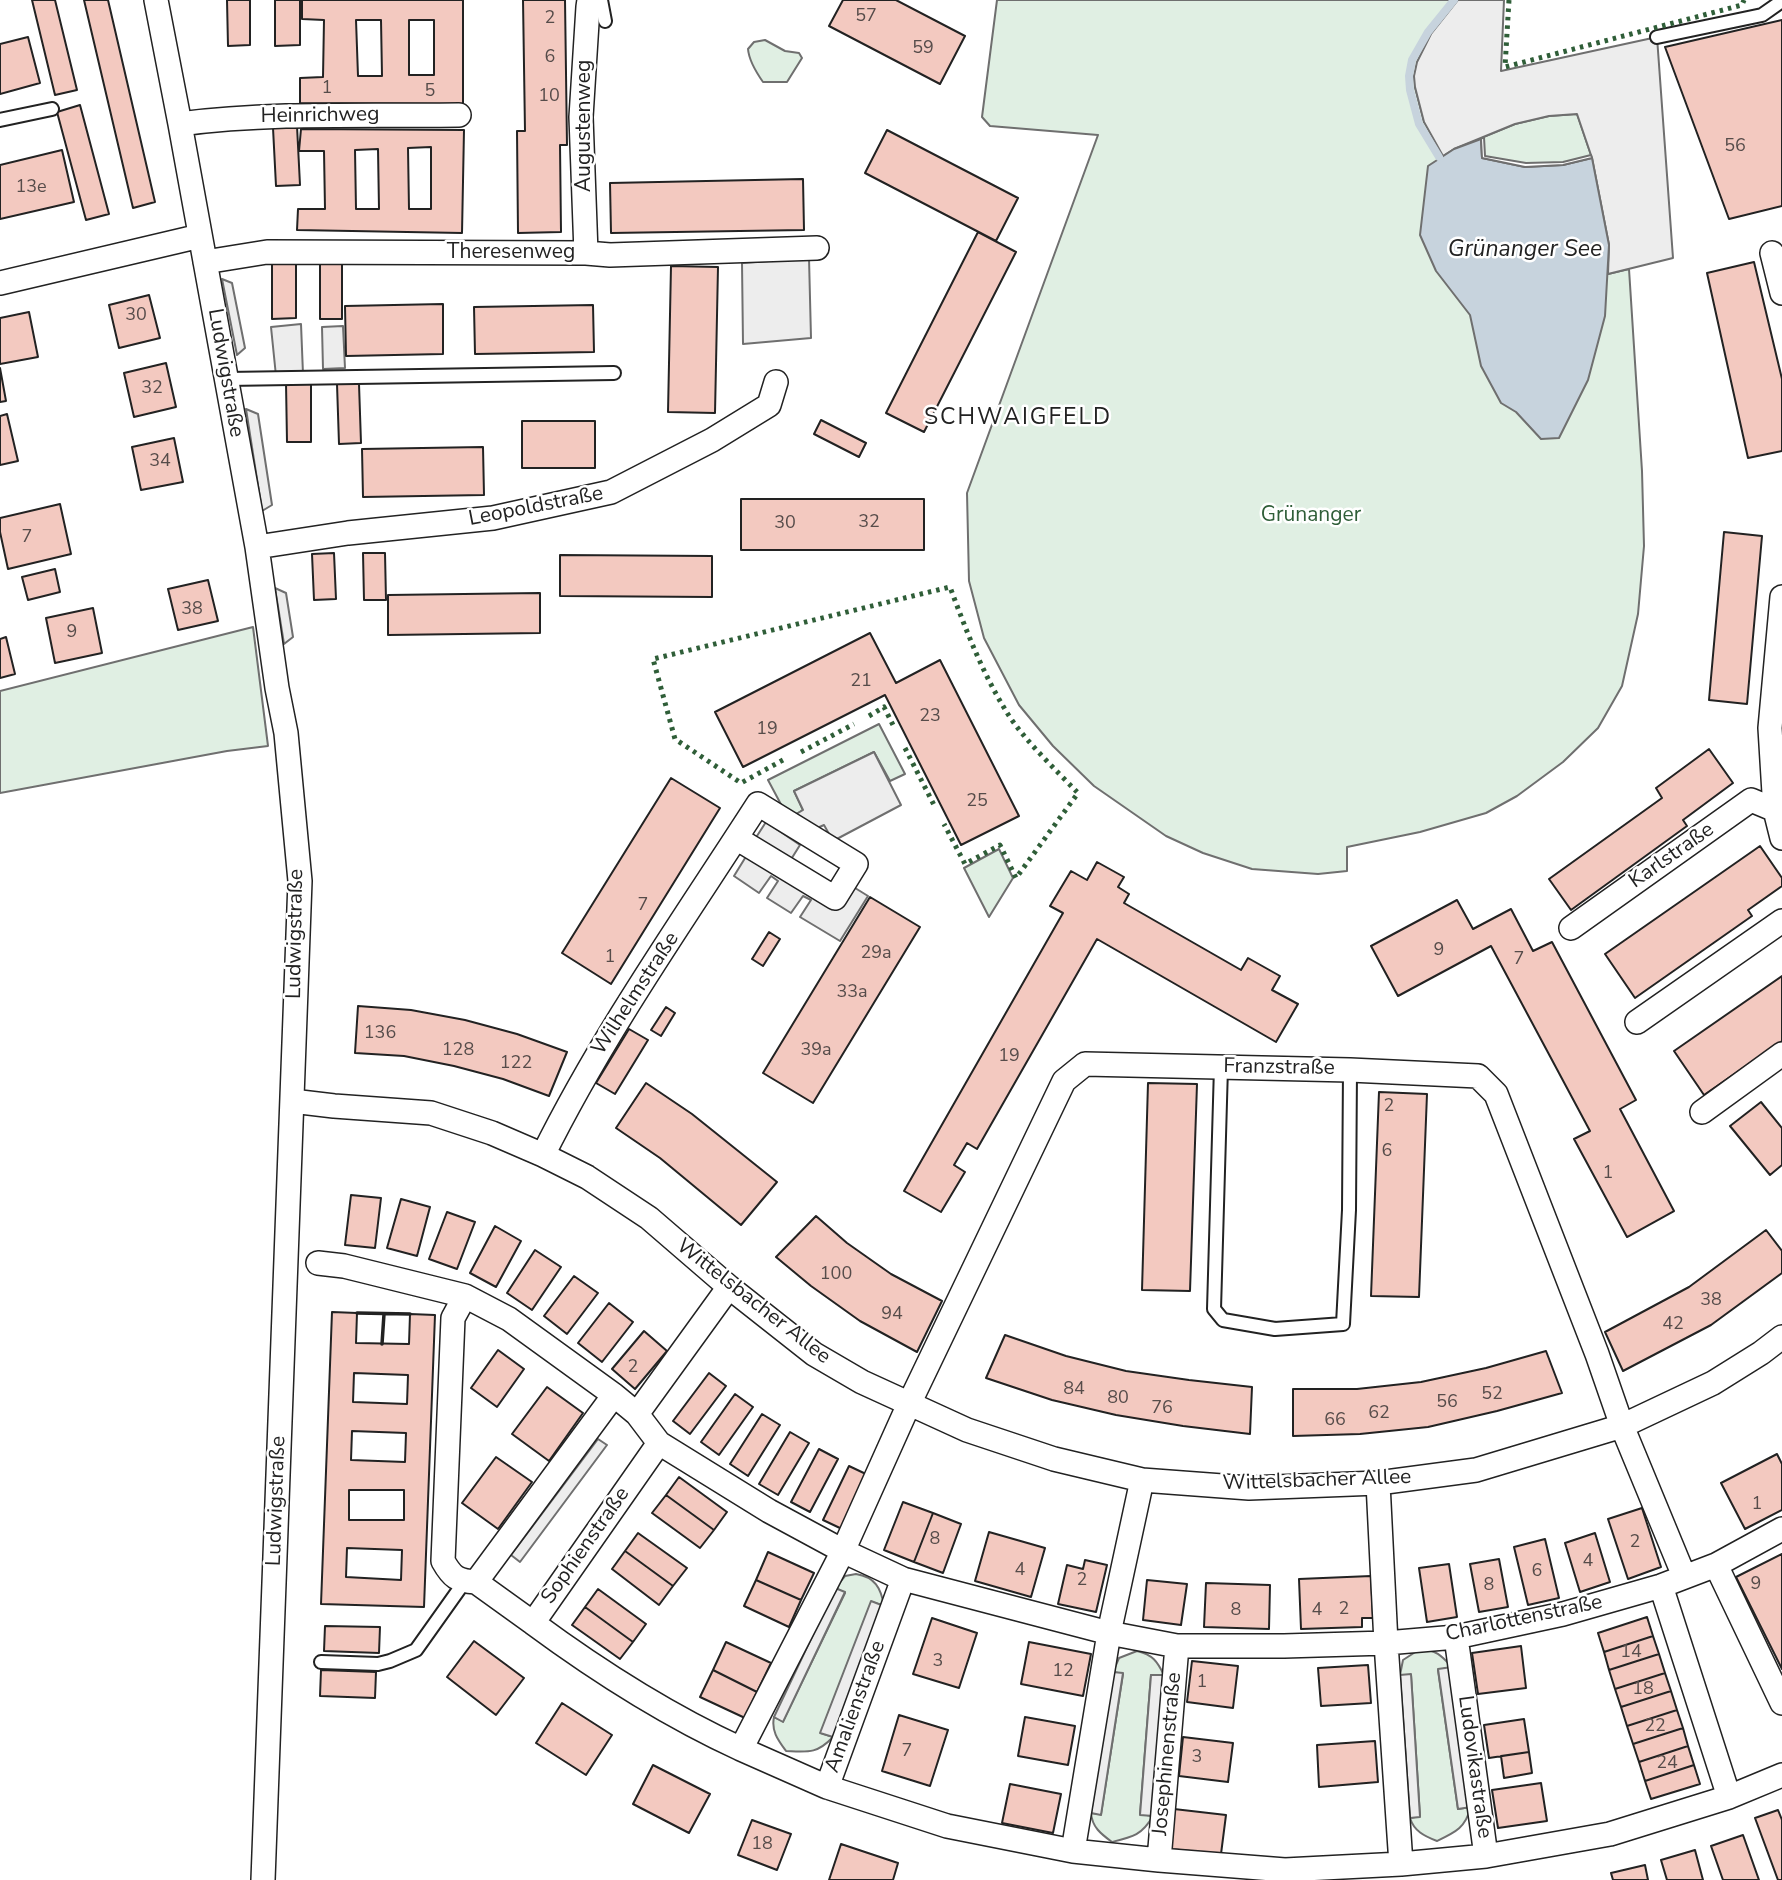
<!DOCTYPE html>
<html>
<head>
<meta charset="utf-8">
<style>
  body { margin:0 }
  canvas { display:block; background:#fff }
</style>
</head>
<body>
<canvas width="1782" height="1880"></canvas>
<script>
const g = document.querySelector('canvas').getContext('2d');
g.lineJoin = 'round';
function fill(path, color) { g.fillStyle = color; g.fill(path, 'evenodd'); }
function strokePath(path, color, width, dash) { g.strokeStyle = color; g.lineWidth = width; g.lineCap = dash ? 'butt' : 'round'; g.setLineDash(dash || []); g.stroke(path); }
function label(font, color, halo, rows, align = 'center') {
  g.font = font + ' "Nunito Sans",sans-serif'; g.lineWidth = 5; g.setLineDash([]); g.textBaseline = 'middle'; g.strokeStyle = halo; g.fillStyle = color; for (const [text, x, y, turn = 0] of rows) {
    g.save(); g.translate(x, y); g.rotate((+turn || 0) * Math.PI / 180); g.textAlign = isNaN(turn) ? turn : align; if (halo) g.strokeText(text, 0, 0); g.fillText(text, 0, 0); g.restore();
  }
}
const green = new Path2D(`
  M997 0H1458L1414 76 1415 87 1424 122 1454 149 1515 124 1549 116 1577 114 1592 158 1608 274 1629 269 1642 471 1644 546 1638 614 1622 686 1598 728 1563 762 1517 796 1486 813 1420 832 1347 847V871L1318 874 1252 869 1203 853 1166 836 1094 786 1053 746 1019 705 984 638 969 581 967 493 1098 135 990 126 982 117Z
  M765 40 785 51 799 53 802 58 787 82H763C756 72 749 61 748 49L754 42Z
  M253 627 268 746 227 751 0 793V691Z
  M879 724 905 774 890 781 874 752 794 791 803 810 793 816 784 810 768 780Z
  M999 849 1013 878 989 917 964 868Z
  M856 1574C875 1577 881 1588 884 1606L872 1602 821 1733 833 1737C817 1754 808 1752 786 1751 778 1740 771 1731 774 1717L783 1721 845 1593 835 1588 845 1576Z
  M1420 1649C1436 1650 1441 1655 1452 1667L1438 1670 1458 1809 1471 1807C1465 1828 1456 1832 1437 1841 1424 1836 1414 1831 1410 1818L1420 1816 1411 1675H1400L1403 1660Z
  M1137 1651C1153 1655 1157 1661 1164 1675H1151L1140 1814 1153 1816C1142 1835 1133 1837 1112 1842 1101 1834 1092 1827 1091 1813L1101 1814 1123 1674 1113 1672 1119 1658Z`);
fill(green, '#e0efe3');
strokePath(green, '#6f6f6f', 2);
const parking = new Path2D(`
  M1458 0H1504L1501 71 1657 37 1673 258 1608 274 1609 245 1592 158 1577 114 1549 116 1515 124 1454 149 1443 156 1424 122 1415 87 1414 76 1417 62 1431 34Z
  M809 258 811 338 743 344 742 263Z
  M222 279 232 283 245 348 237 355Z
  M301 324 303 374 276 376 271 327Z
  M343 326 345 368 323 369 322 327Z
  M246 409 258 414 272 505 262 511Z
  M275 588 286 593 293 637 284 644Z
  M874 752 901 805 833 841 824 825 815 829 793 816 803 810 794 791Z
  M766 822 800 845 790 861 755 839Z
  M750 850 835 901 847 883 868 896 840 941 800 917 811 900 803 896 791 913 767 898 778 881 771 876 759 893 734 876Z
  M598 1439 607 1445 520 1562 511 1555Z
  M835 1588 845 1592 783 1722 774 1717Z
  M871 1601 884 1606 833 1737 820 1733Z
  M1452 1667 1471 1807 1458 1809 1438 1669Z
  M1113 1672 1123 1673 1101 1815 1091 1813Z
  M1411 1674 1420 1817 1410 1818 1400 1675Z
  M1151 1675H1164L1153 1816 1140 1815Z`);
fill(parking, '#ededed');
strokePath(parking, '#6f6f6f', 2);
const water = new Path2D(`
  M1481 139 1482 158 1525 167 1563 165 1592 158 1609 245 1605 316 1588 380 1559 438 1541 439 1516 412 1501 403 1481 366 1470 315 1436 271 1420 235 1428 166 1454 149Z`);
fill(water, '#c7d3dd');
strokePath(water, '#6f6f6f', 2);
const pier = new Path2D(`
  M1484 137 1485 156 1526 163 1563 162 1591 155 1592 158 1563 165 1525 167 1482 158 1481 139Z`);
fill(pier, '#fff');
strokePath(pier, '#6f6f6f', 2);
strokePath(new Path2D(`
  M1439 157 1419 124 1410 90 1409 76 1412 60 1428 32 1454 0`), '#c7d3dd', 8);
const building = new Path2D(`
  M32 0H55L77 90 55 95Z
  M84 0H108L155 202 133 208Z
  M227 0H250V45L228 46Z
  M275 0H300V45L275 46Z
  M302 0H463V104L300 103V78L323 77 324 20 302 19ZM356 20H381L382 76H358ZM409 20H434V75H409Z
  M523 0H565L567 145H560L561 232 518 233 517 131H525Z
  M843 0H896L965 36 940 84 829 26Z
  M1782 20V206L1729 219 1665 47Z
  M28 37 40 83 0 94V44Z
  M80 105 109 214 86 220 57 112Z
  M297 126 300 185 276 186 273 128Z
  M301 129 464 130 462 233 297 230 298 209H325L324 151H299ZM431 147V209H409L408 148ZM378 149 379 209H356L355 150Z
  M887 130 1018 198 996 241 865 173Z
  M62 150 74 202 0 219V165Z
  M803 179 804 230 611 233 610 183Z
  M978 232 1016 252 924 432 886 413Z
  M272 260H296V318L272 319Z
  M320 261H342V319H320Z
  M1754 262 1782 379V451L1748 458 1707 273Z
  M671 266 718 267 715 413 668 412Z
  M149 295 160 338 119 348 109 305Z
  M443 304V354L346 356 345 306Z
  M593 305 594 352 475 354 474 307Z
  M29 312 38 357 0 364V318Z
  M166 363 176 407 134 417 124 373Z
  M0 368 6 401 0 402Z
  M286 383H311V442H287Z
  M337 384H359L361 443 339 444Z
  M7 414 18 461 0 465V416Z
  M821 420 866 443 859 457 814 434Z
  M522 421H595V468H522Z
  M174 438 183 482 141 490 132 447Z
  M483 447 484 495 363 497 362 449Z
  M741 499H924V550H741Z
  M60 504 71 554 8 569 0 532V518Z
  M1724 532 1762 536 1747 704 1709 700Z
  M334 553 336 599 314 600 312 554Z
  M363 553H385L386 600H364Z
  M560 555 712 556V597L560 596Z
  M55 569 60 592 28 600 22 577Z
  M208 580 218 621 178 630 168 589Z
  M540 593V633L388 635V595Z
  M93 608 102 653 55 663 46 618Z
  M870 633 896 683 940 660 1019 816 961 845 885 695 743 767 715 712Z
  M6 637 15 674 0 678V639Z
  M1709 749 1733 783 1683 820 1687 826 1571 910 1549 879 1662 798 1656 788Z
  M671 778 720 808 611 984 562 953Z
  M1760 846 1782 878V886L1748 910 1752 916 1635 998 1605 954Z
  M1097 862 1124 877 1118 887 1129 894 1124 903 1241 970 1248 958 1280 976 1272 990 1298 1004 1276 1042 1097 939 977 1149 967 1143 954 1165 965 1172 941 1212 904 1191 1063 913 1050 906 1071 871 1087 880Z
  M870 897 920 927 813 1103 763 1073Z
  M1457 900 1473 929 1511 909 1533 951 1552 942 1636 1100 1620 1109 1674 1211 1627 1237 1574 1139 1590 1131 1491 946 1398 996 1371 946Z
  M769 932 780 939 763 966 752 959Z
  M1782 976V1041L1704 1095 1674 1051Z
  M358 1006 411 1010 465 1020 517 1034 567 1052 549 1096 503 1079 454 1066 404 1056 355 1053Z
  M666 1007 675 1013 661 1036 651 1030Z
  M629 1029 648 1040 615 1094 596 1083Z
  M646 1083 692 1114 777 1182 741 1225 660 1158 616 1128Z
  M1148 1083 1197 1084 1190 1291 1142 1290Z
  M1379 1092 1427 1094 1419 1297 1371 1296Z
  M1761 1102 1782 1128V1165L1770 1175 1730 1126Z
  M351 1195 381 1198 375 1248 345 1245Z
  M401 1199 430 1207 417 1256 387 1248Z
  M447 1212 475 1222 457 1269 429 1259Z
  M816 1216 847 1243 891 1274 942 1301 917 1352 860 1321 811 1286 776 1257Z
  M495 1226 521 1241 496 1287 470 1273Z
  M1766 1230 1782 1251V1273L1711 1325 1623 1371 1605 1332 1689 1287Z
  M535 1250 561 1267 532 1310 507 1293Z
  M574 1276 598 1293 567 1334 544 1316Z
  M609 1303 633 1322 602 1362 578 1343Z
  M332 1312 357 1313 356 1343 409 1344 410 1314 435 1315 424 1607 321 1604ZM354 1373 408 1375 407 1404 353 1402ZM352 1431 406 1433 405 1462 351 1460ZM349 1490H404V1520H349ZM347 1548 402 1550 401 1580 346 1577Z
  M644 1331 667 1351 635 1389 612 1369Z
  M1005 1335 1066 1356 1126 1371 1189 1380 1252 1387 1250 1434 1183 1426 1116 1415 1052 1400 986 1378Z
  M498 1350 524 1369 497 1407 471 1388Z
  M1546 1351 1562 1393 1497 1411 1428 1427 1360 1434 1293 1436V1389H1357L1421 1382 1486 1368Z
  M709 1373 726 1386 690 1434 673 1421Z
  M547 1387 583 1413 549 1461 512 1434Z
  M735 1394 753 1407 719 1455 701 1442Z
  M762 1414 780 1425 748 1476 730 1464Z
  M790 1432 809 1443 778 1495 759 1484Z
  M819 1449 838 1459 810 1512 791 1502Z
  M1777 1454 1782 1464V1510L1745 1529 1721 1483Z
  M496 1457 532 1482 498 1529 462 1503Z
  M849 1466 868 1475 842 1529 823 1520Z
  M679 1477 727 1512 714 1530 666 1495Z
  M666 1495 714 1530 700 1548 652 1513Z
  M903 1502 933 1513 914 1562 884 1550Z
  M1642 1508 1661 1567 1628 1579 1608 1519Z
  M933 1513 961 1524 943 1573 914 1562Z
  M989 1532 1045 1548 1031 1597 975 1581Z
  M638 1533 687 1568 673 1586 625 1551Z
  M1595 1533 1610 1582 1580 1592 1565 1543Z
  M1545 1539 1559 1598 1528 1605 1514 1547Z
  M625 1551 673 1586 659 1605 612 1569Z
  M768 1552 814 1573 801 1600 756 1580Z
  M1782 1554V1669L1736 1577Z
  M1499 1559 1508 1607 1479 1612 1470 1564Z
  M1085 1560 1107 1565 1096 1612 1058 1604 1067 1565 1083 1569Z
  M1449 1564 1457 1617 1427 1622 1419 1568Z
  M1371 1576 1373 1618H1362V1627L1301 1629 1299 1579Z
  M756 1580 801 1600 789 1627 744 1606Z
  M1147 1580 1187 1584 1181 1625 1143 1620Z
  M1206 1583 1270 1585 1269 1629 1204 1627Z
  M598 1589 646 1624 633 1642 585 1607Z
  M585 1607 633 1642 620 1659 572 1625Z
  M1647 1617 1653 1636 1604 1652 1598 1633Z
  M932 1618 977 1633 959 1688 913 1674Z
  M325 1626 380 1627 379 1653 324 1651Z
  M1653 1636 1659 1654 1609 1670 1604 1652Z
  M474 1641 524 1678 496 1715 447 1677Z
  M726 1642 771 1663 757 1692 713 1670Z
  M1029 1642 1091 1654 1083 1696 1021 1684Z
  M1521 1646 1526 1688 1478 1694 1472 1653Z
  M1659 1654 1665 1673 1615 1689 1609 1670Z
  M1192 1661 1238 1666 1233 1708 1187 1702Z
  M1368 1665 1371 1703 1321 1706 1318 1668Z
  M321 1670 376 1672 375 1698 320 1696Z
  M713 1670 757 1692 745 1718 700 1697Z
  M1665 1673 1671 1691 1621 1707 1615 1689Z
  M1671 1691 1677 1710 1627 1726 1621 1707Z
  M562 1703 612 1735 586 1775 536 1743Z
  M1677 1710 1683 1728 1633 1744 1627 1726Z
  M899 1715 948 1730 930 1786 882 1771Z
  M1025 1717 1075 1726 1068 1765 1018 1756Z
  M1524 1719 1529 1752 1489 1758 1484 1725Z
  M1683 1728 1688 1746 1639 1762 1633 1744Z
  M1183 1737 1233 1743 1228 1782 1179 1776Z
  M1375 1741 1378 1782 1319 1787 1317 1745Z
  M1688 1746 1694 1765 1645 1781 1639 1762Z
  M1529 1752 1532 1773 1504 1778 1501 1756Z
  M653 1765 710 1794 689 1833 633 1804Z
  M1694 1765 1700 1784 1651 1799 1645 1781Z
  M1541 1783 1547 1821 1498 1828 1492 1790Z
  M1010 1784 1061 1794 1053 1833 1002 1823Z
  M1174 1809 1226 1815 1221 1854 1170 1849Z
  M1778 1810 1782 1820V1880H1778L1755 1818Z
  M752 1820 791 1834 777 1870 738 1855Z
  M1743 1835 1759 1880H1723L1711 1846Z
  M841 1844 898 1863 893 1880H829Z
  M1695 1850 1703 1880H1667L1661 1860Z
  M1645 1865 1648 1880H1613L1611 1873Z`);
fill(building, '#f3c9c0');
strokePath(building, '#222', 2);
const service = new Path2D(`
  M601 0 605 21
  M1657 37 1762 15 1782 1
  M0 120 52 109
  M227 379 614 373
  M1221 1067 1214 1309 1223 1320 1275 1329 1343 1324 1349 1210 1350 1070
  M321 1662 378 1664 390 1661 416 1650 465 1581`);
const minor = new Path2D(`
  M156 0 180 124 257 547 277 688 286 733 300 881 263 1880
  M180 124C272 112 366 116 459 115
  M586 253 581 117 588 7 589 0
  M1772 253 1782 293
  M205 262 267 252 586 253 610 255 817 248
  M0 283 200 236
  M257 547 348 533 493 518 611 492 712 440 769 405 776 382
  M1782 597 1770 728 1775 810 1782 838
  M1571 928 1751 800 1775 810 1782 802
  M1637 1022 1782 921
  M292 1101 334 1106 431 1113 492 1133 543 1155 587 1177 649 1218 729 1287 814 1354 862 1382 967 1430 1054 1459 1142 1480 1249 1488 1378 1483 1476 1470 1622 1426 1713 1383 1761 1353 1782 1337
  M1702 1112 1782 1054
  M543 1155C604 1032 684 919 758 804L856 864 835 898 736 838
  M318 1263 344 1266 465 1296 509 1319 614 1395
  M465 1296 453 1318 443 1561C452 1577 457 1581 476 1582L614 1395 637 1414 729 1287
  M659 1443 769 1511 843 1551 903 1579 1109 1633 1177 1646H1284L1386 1643 1456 1637 1563 1614 1661 1586 1716 1565 1782 1529
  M1378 1483 1386 1643 1401 1864
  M1716 1565 1782 1703
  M476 1582 533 1623 659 1443 637 1414
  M1661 1586 1729 1797
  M533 1623C598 1671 667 1715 741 1749L843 1551 909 1404 1064 1081 1085 1064 1350 1070 1478 1076 1496 1094 1597 1354 1622 1426 1684 1576
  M741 1749 827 1787 903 1579
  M827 1787 947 1826 1073 1851 1109 1633 1142 1480
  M1073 1851 1159 1860 1177 1646
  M1486 1856 1610 1834 1729 1797 1782 1775
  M1159 1860 1285 1870 1401 1864 1486 1856 1456 1637`);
strokePath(service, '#222', 16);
strokePath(minor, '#222', 26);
strokePath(service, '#fff', 12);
strokePath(minor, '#fff', 23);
strokePath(new Path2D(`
  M1509 0 1505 67 1742 5 1744 0
  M869 716 884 707 895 729
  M905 748 934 805
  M801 752 854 724
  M783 760 741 783 675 739 653 659 950 587C966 630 982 672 1006 711 1023 739 1055 769 1078 793L1016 878 1000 845 965 864 944 824`), '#2f5e38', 5, [3.5, 5]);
strokePath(new Path2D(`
  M357 1313 410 1314
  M382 1344 384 1314`), '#222', 3.5);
label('18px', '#564c4a', null, [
  ["57",866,17],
  ["2",550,19],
  ["59",923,49],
  ["6",550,58],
  ["1",327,89],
  ["5",430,92],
  ["10",549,97],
  ["56",1735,147],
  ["13e",31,188],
  ["30",136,316],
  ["32",152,389],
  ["34",160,462],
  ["32",869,523],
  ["30",785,524],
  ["7",27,538],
  ["38",192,610],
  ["9",72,633],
  ["21",861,682],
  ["23",930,717],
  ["19",767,730],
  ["25",977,802],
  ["7",643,906],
  ["9",1439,951],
  ["29a",876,954],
  ["1",610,958],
  ["7",1519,960],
  ["33a",852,993],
  ["136",380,1034],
  ["128",458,1051],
  ["39a",816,1051],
  ["19",1009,1057],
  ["122",516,1064],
  ["2",1389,1107],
  ["6",1387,1152],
  ["1",1608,1174],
  ["100",836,1275],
  ["38",1711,1301],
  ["94",892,1315],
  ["42",1673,1325],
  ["2",633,1368],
  ["84",1074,1390],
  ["52",1492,1395],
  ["80",1118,1399],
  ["56",1447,1403],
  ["76",1162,1409],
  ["62",1379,1414],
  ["66",1335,1421],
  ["1",1757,1505],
  ["8",935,1540],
  ["2",1635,1543],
  ["4",1588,1562],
  ["4",1020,1571],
  ["6",1537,1572],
  ["2",1082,1581],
  ["9",1756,1585],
  ["8",1489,1586],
  ["2",1344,1610],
  ["8",1236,1611],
  ["4",1317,1611],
  ["14",1631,1653],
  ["3",938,1662],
  ["12",1063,1672],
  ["1",1202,1683],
  ["18",1643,1690],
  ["22",1655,1727],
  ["7",907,1752],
  ["3",1197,1758],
  ["24",1667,1764],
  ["18",762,1845]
]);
label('21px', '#222', '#fff', [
  ["Heinrichweg",320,116,-1],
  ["Augustenweg",585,126,-90],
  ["Theresenweg",511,253],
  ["Ludwigstraße",225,373,80],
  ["Leopoldstraße",536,507,-11],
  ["Karlstraße",1672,856,-35],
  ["Ludwigstraße",296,934,-89],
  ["Wilhelmstraße",636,994,-57],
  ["Franzstraße",1279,1068,1],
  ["Wittelsbacher Allee",753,1302,38],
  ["Wittelsbacher Allee",1317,1481,-2],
  ["Ludwigstraße",277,1501,-88],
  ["Sophienstraße",586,1546,-55],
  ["Charlottenstraße",1524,1619,-12],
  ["Amalienstraße",856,1707,-70],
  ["Josephinenstraße",1168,1754,-85],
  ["Ludovikastraße",1474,1767,82]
]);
label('21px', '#2f5e38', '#fff', [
  ["Grünanger",1311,516]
]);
label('italic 23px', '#222', '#fff', [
  ["Grünanger See",1525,250]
]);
g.letterSpacing = '2px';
label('23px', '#222', '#fff', [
  ["SCHWAIGFELD",1018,418]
]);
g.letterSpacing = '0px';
</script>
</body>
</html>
